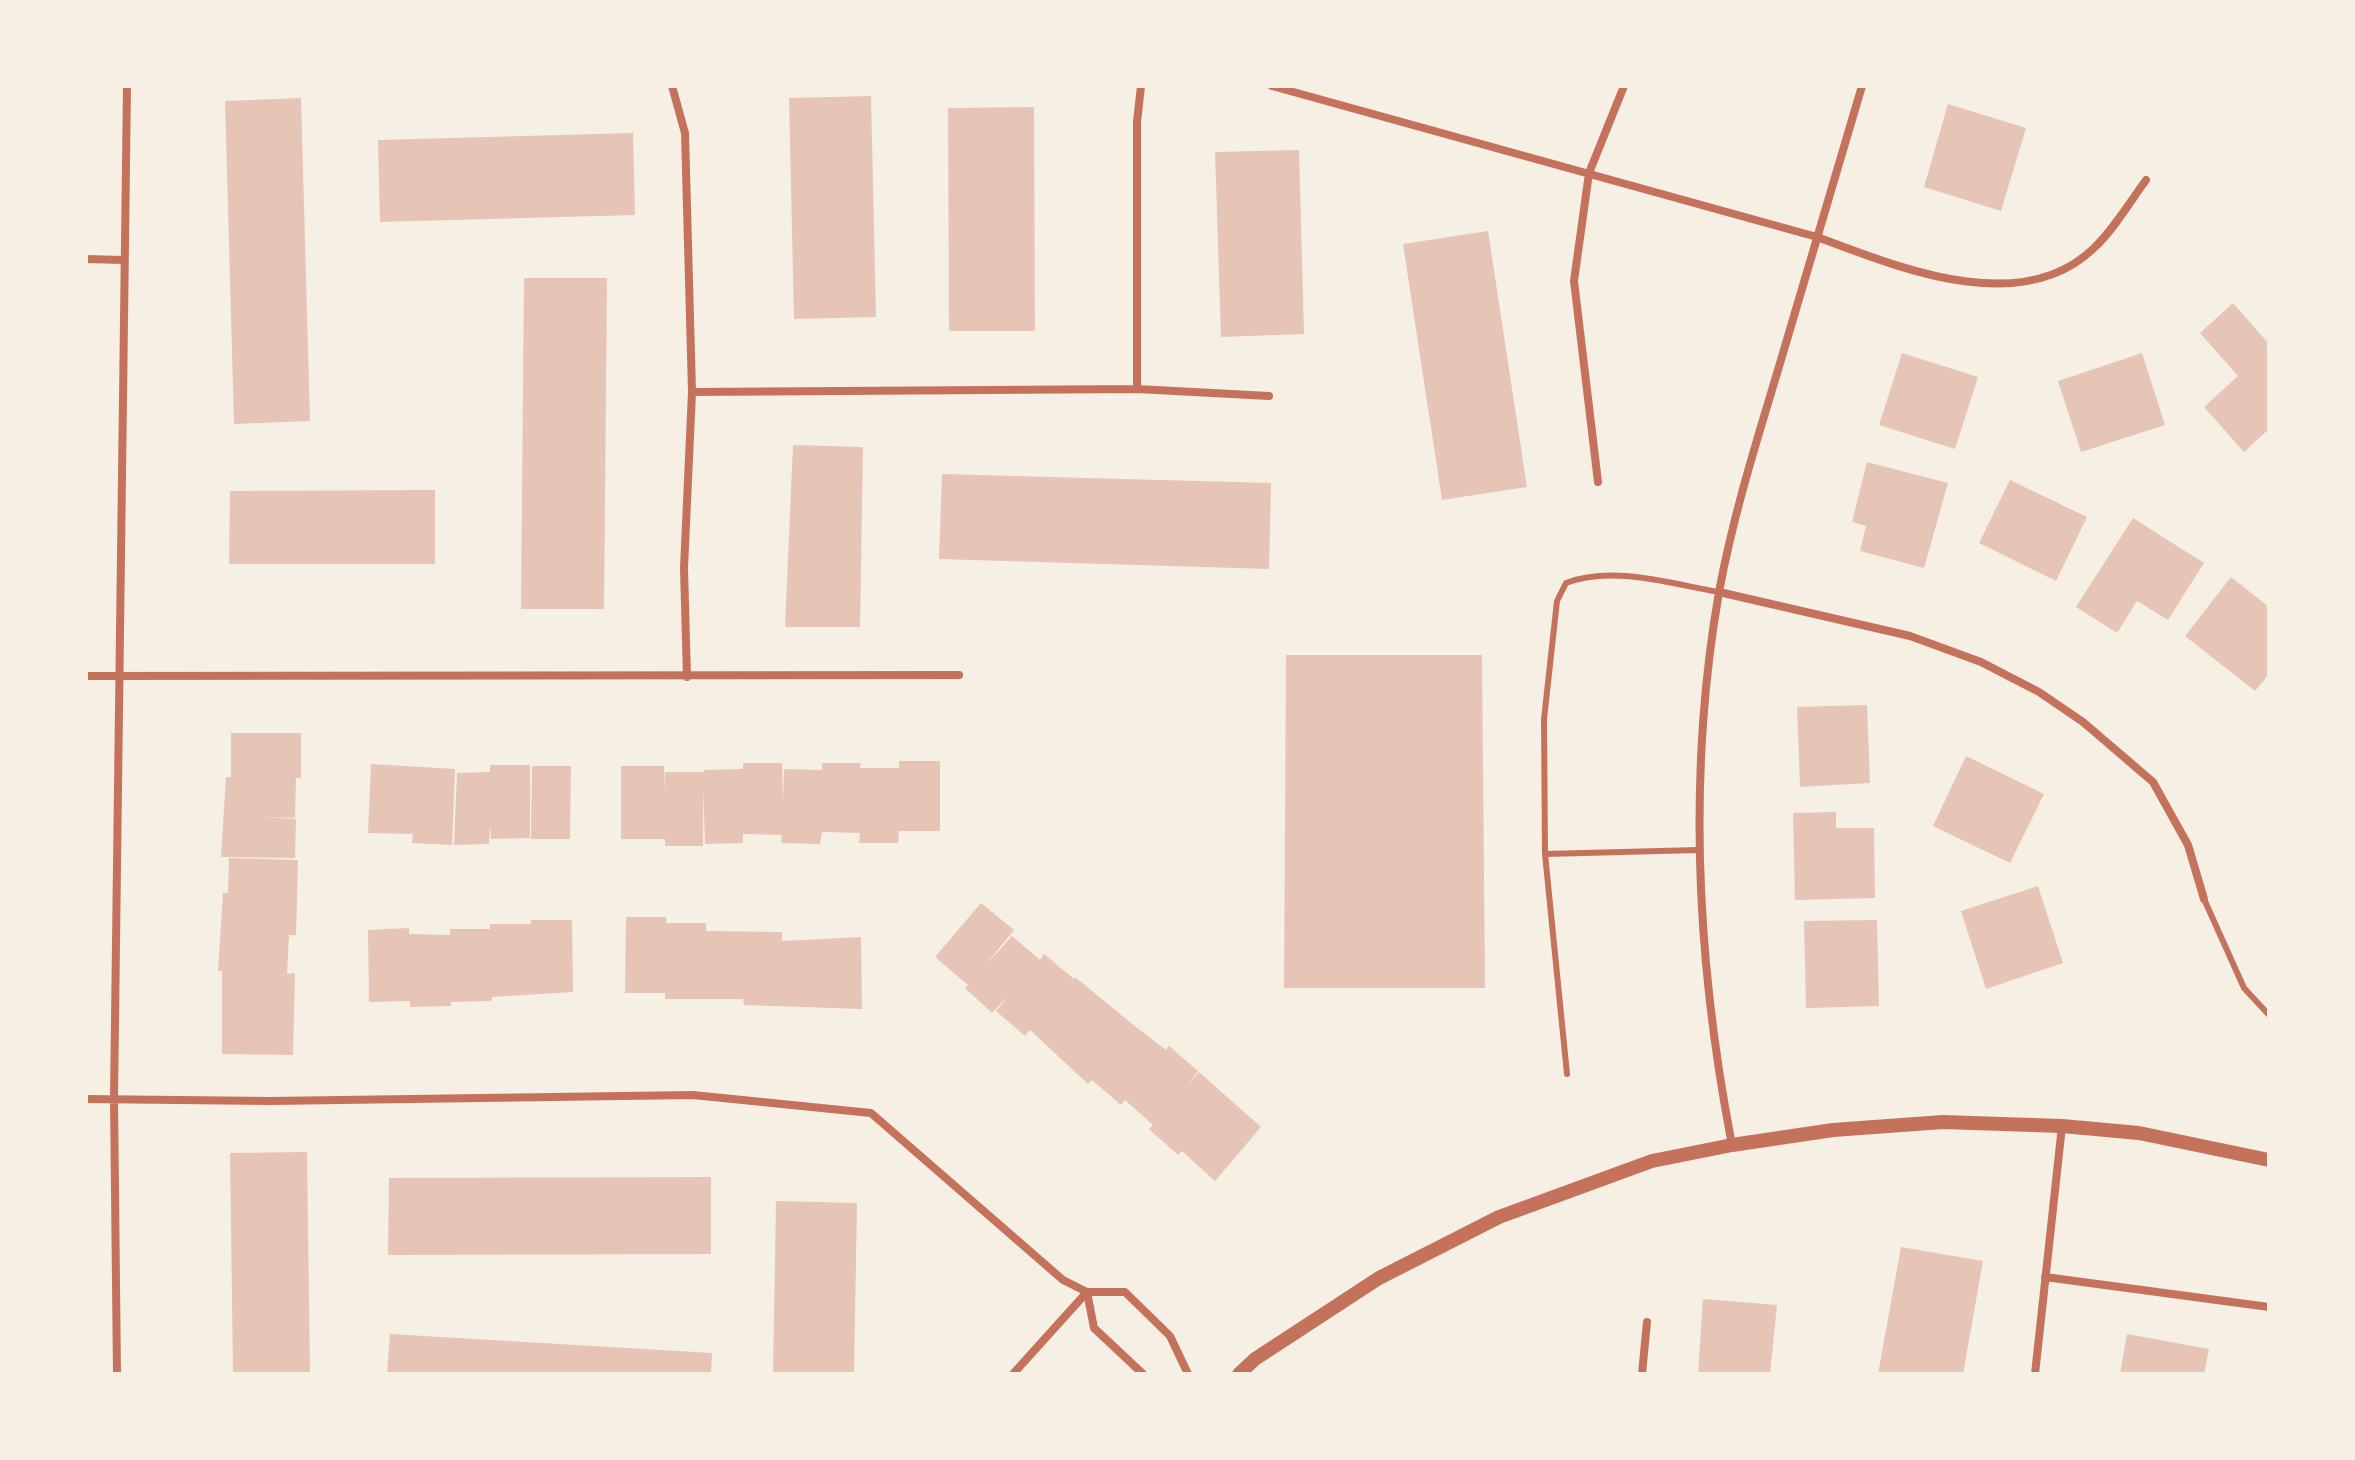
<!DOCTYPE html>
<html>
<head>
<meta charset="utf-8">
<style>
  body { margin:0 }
  #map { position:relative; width:2355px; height:1460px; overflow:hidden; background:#f6efe4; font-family:Karla,sans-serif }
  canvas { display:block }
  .frame { position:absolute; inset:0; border:88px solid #f6efe4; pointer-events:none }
</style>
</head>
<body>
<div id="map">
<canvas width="2355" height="1460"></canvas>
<div class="frame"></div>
</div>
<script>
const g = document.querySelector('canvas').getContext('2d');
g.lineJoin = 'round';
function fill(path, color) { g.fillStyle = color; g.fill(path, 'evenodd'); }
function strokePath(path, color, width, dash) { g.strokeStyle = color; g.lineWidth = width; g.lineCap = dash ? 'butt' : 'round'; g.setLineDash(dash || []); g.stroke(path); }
fill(new Path2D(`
  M871 96 876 317 794 319 789 98Z
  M301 98 310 421 234 424 225 101Z
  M1948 104 2026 128 2001 211 1924 187Z
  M1034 107 1035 331H949L948 108Z
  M633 133 635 215 380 222 378 140Z
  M1299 150 1304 334 1221 337 1215 152Z
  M1488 231 1527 487 1442 500 1403 244Z
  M524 278H607L604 609H521Z
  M2233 303 2269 344V429L2244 452 2204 407 2238 376 2200 333Z
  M1902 353 1978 377 1955 449 1879 425Z
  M2142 353 2165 425 2081 452 2058 381Z
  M793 445 863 447 860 627H785Z
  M1867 462 1948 483 1924 568 1860 551 1866 526 1852 522Z
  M942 474 1271 483 1269 569 939 559Z
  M2010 480 2087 517 2056 581 1979 543Z
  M435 490V564H229L230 491Z
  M2133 518 2204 563 2168 620 2137 601 2117 633 2076 607Z
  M2231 577 2269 607V674L2255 691 2185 636Z
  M1286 655H1482L1485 988H1284Z
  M1867 705 1870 783 1800 787 1797 707Z
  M231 733H301V778H296L295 818 256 817 296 819 295 858 221 857 226 777H231Z
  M1966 756 2044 794 2010 863 1933 826Z
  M899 761H940V831H899L898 843H859L860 833 822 832 820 844 781 843 782 835 743 834V843L705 844 703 786V846H665V839H621V766H664L665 792V772H704V770L743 769V763H782L783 801 784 769 822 770V763H861L860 768H899Z
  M371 764 455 769 452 845 412 843 413 834 368 833Z
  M490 765H530V838L491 839 490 824 489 844 454 845 457 773 490 772Z
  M532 766H571L570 839H531Z
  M1836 812V828H1874L1875 898 1795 900 1793 813Z
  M229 858 298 860 296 935H289L287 974 295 973 293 1055 222 1054V971H218L223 893H228Z
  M2038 886 2063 963 1986 989 1961 911Z
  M981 903 1014 930 984 967 1012 936 1040 960 1044 954 1074 979 1075 977 1136 1027 1166 1050 1169 1046 1198 1071 1188 1085 1199 1072 1261 1127 1215 1181 1182 1151 1178 1155 1149 1129 1153 1125 1125 1100 1121 1105 1092 1080 1088 1084 1030 1030 1025 1036 996 1011 1010 994 992 1013 965 988 968 985 935 957Z
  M626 917H666V923H706V931L782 932V941L861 937 862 1009 744 1005 743 999H665V993H625Z
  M531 920H572L573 992 492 997 491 1001 451 1002V1006L410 1007V1001L369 1002 368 930 409 928V934L450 935V929H490V924H531Z
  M1877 920 1879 1006 1806 1008 1804 921Z
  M307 1152 310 1374H233L230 1153Z
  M711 1177V1254L388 1255 389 1178Z
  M776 1201 857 1203 854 1374H773Z
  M1901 1247 1983 1261 1963 1374H1878Z
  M1703 1299 1777 1305 1770 1374H1698Z
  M390 1334 712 1353 711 1374H387Z
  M2127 1334 2209 1349 2204 1374H2120Z`), '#e6c5b7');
strokePath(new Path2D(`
  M1545 854 1698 850
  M2204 899 2244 988 2269 1015
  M1567 1074 1545 854 1544 719 1557 601 1566 583C1613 565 1671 584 1719 592`), '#c5725c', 6);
strokePath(new Path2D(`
  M672 86 685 133 692 392 684 568 687 677
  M1272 86 1817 237C1898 267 2021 319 2094 248 2114 229 2130 202 2146 180
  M86 259 123 260
  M1137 389V122L1141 86
  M692 392 1137 389 1269 396
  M1598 482 1574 281 1589 173 1624 86
  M1719 592 1910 636 1981 662 2039 692 2083 722 2153 782 2188 845 2204 899
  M86 676 959 675
  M86 1099 270 1101 693 1095 871 1113 1063 1280 1087 1292H1125L1170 1336 1188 1374
  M1732 1145C1697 964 1687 775 1719 592 1733 516 1756 443 1778 370 1806 275 1834 181 1862 86
  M2045 1277 2269 1307
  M1087 1292 1094 1328 1143 1374
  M117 1374 114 1099 127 86
  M1013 1374 1087 1292
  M1642 1374 1647 1322
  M2035 1374 2062 1126`), '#c5725c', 8);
strokePath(new Path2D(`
  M1239 1374 1255 1359 1379 1278 1499 1217 1652 1161 1732 1145 1833 1130 1943 1122 2062 1126 2139 1133 2269 1160`), '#c5725c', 14);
</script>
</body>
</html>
